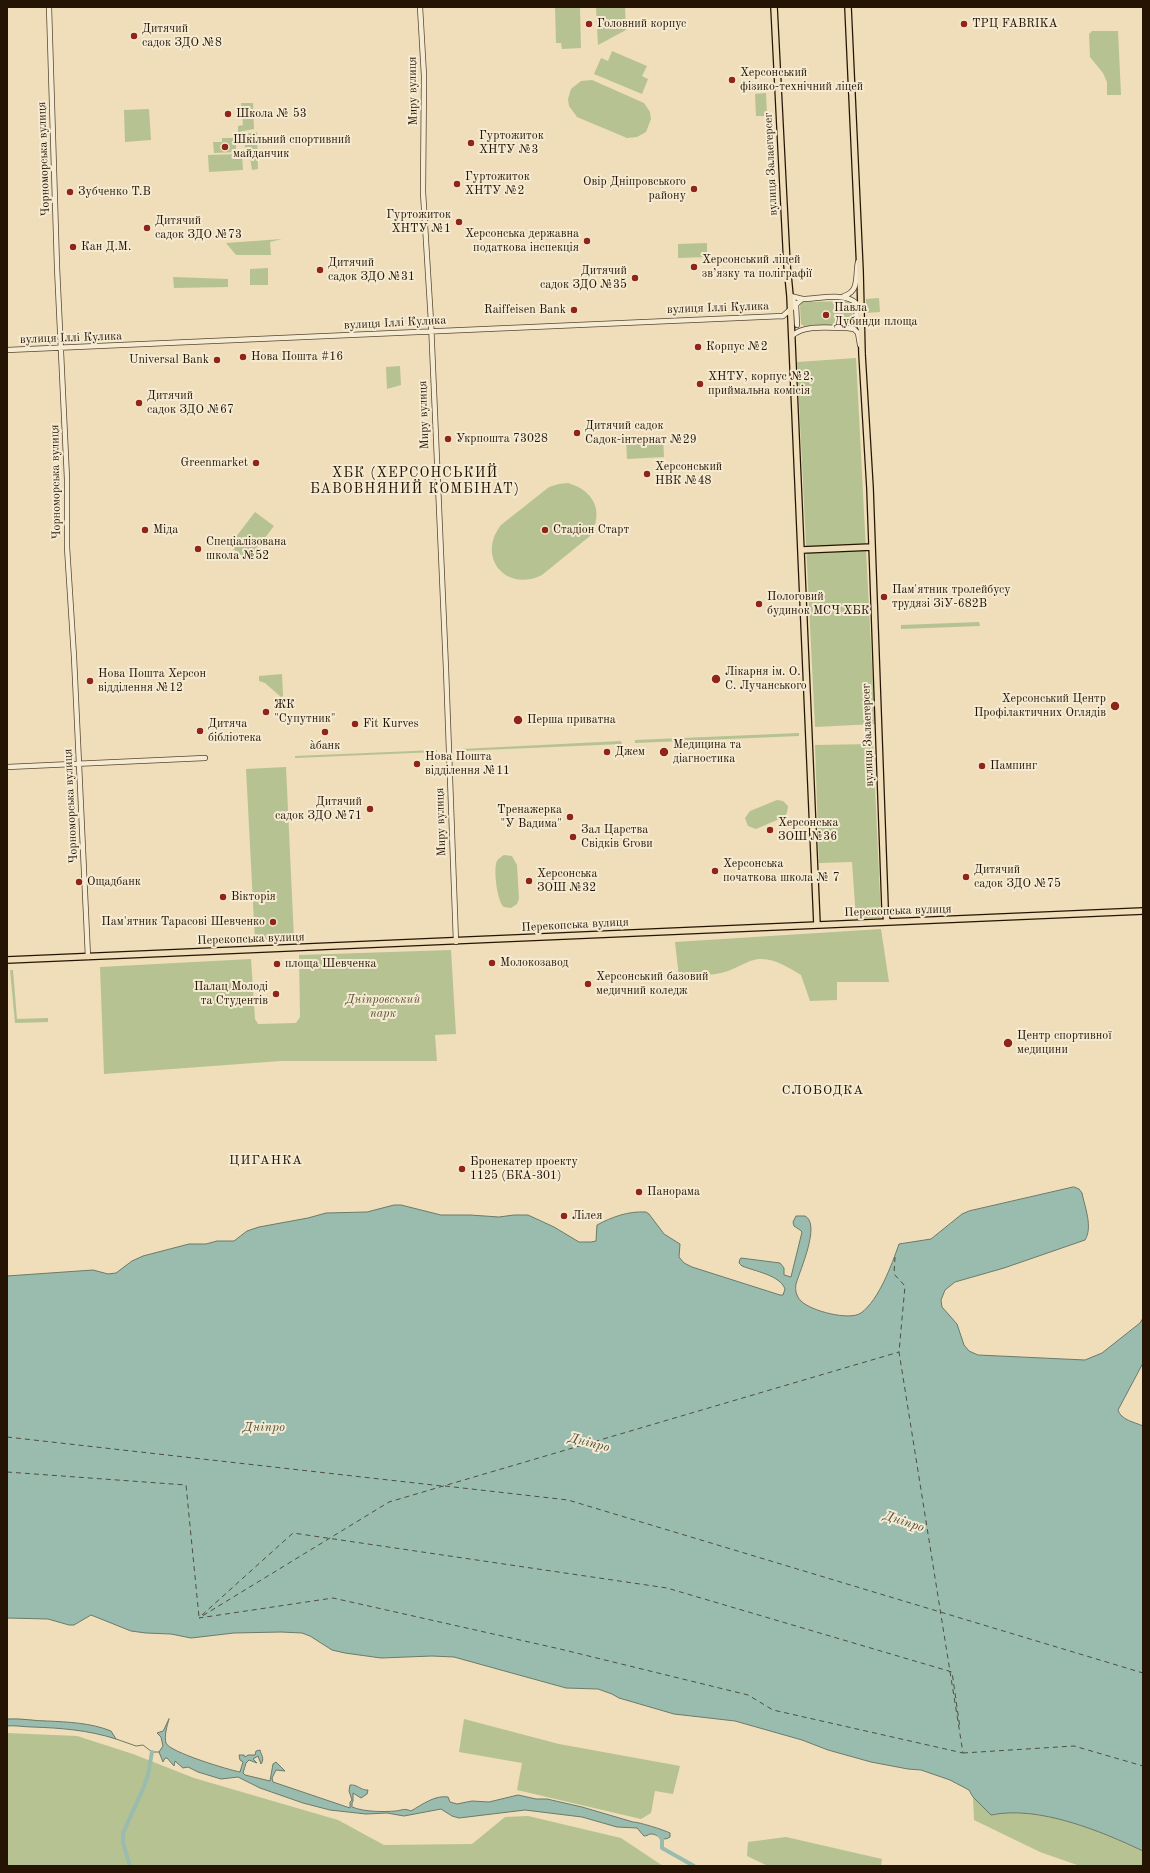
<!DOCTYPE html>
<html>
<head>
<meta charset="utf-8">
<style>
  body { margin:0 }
  #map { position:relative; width:1150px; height:1873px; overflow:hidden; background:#efdeb9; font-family:"Old Standard TT",serif }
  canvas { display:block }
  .frame { position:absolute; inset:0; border:8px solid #251403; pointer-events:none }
</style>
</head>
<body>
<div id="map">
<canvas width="1150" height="1873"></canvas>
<div class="frame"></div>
</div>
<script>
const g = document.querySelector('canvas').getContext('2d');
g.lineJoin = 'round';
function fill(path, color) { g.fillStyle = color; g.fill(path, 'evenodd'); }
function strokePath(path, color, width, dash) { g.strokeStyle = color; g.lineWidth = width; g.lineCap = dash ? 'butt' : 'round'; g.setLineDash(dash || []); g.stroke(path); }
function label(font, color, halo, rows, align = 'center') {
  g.font = font + ' "Old Standard TT",serif'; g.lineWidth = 4; g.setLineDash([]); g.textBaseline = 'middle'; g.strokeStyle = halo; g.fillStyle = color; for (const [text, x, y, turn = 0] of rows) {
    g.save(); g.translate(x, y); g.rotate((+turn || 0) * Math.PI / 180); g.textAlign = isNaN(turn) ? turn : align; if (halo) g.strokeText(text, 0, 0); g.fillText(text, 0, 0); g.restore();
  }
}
fill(new Path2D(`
  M596 7H625L626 30 598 45Z
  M555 8H580L581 48 562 49 561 43H556Z
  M1092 31H1118L1121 95H1107V82L1103 73 1090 57 1089 34Z
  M612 51 647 66 642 76 648 79 642 94 594 74 601 58 608 61Z
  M592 80 644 103 650 112 651 119 646 132 637 137 627 138 577 117 569 106 568 99 571 89 581 81Z
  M766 93 767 116H756L755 94Z
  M241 103H253L254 129 238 132V126L243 125Z
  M149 109 151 140 125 142 124 110Z
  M257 132 258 169 252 170 250 157 240 135Z
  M222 138H236V152L214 153 213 142H222Z
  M242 154 243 170 209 172 208 155Z
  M282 239 270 242 271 255H236L226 243Z
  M707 243V257L678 258V244Z
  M268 268V285H250V269Z
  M173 277 228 279V287L174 288Z
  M879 298 880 312 866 313V299Z
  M849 301 852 304 853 321 851 324 804 326 801 324 800 306 802 302Z
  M856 358 875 724 815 727 797 362Z
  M400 366 401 385 387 389 386 367Z
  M663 436 664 457 627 459 626 439Z
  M568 483C595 491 604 512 590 536L542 575C506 593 476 557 501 525L549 487 559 484Z
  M255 512 274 526 248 560 229 546Z
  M979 622 980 626 901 629V625Z
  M282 674 283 696 281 697 265 683 259 681V676Z
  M799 733V736L635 743V740Z
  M621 741 622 744 461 751V749Z
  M873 744 881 918 856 919 852 862 819 863 815 745Z
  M437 750V752L295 758V756Z
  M286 767 294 939 255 941 246 769Z
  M777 800 783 801 788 806 787 813 784 817 756 829 748 826 745 818 750 811Z
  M504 855 512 856 517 865 519 899 517 904 511 908 504 907C497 902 493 868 497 861 499 858 501 857 504 855Z
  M881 929 889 982H837V1000L810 1001 801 975C786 966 769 954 750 961 743 964 736 968 728 971 712 976 695 976 679 977L675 942Z
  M451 950 456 1034 435 1035 437 1061H281L104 1074 100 967 251 959 255 1019 258 1024 296 1023 300 1017 299 955Z
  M10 970H13L17 1019 48 1018V1022L15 1023Z
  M464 1719 559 1744 680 1766 673 1794 655 1791 651 1813 641 1819 517 1790 522 1763 459 1752Z
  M7 1733 77 1736 133 1754 194 1778 338 1820 384 1845 472 1844 505 1817 528 1816 621 1838 663 1866H7Z
  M973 1797 991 1815C1037 1805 1102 1831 1143 1851V1866H1080L1040 1852 974 1820Z
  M786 1837 882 1859 881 1866H768L747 1856 748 1842Z`), '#b6c291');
const water = new Path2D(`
  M1074 1187 1079 1189 1082 1193C1085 1208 1093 1227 1085 1240L1004 1268 955 1282 945 1290 941 1300 942 1307 957 1324 964 1345 969 1351 978 1355 1085 1360 1102 1353 1140 1323 1143 1318V1363L1118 1410C1121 1420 1134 1422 1143 1426V1851C1101 1831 1038 1805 991 1815L973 1797 969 1790 950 1780 921 1770 908 1769 871 1762 828 1750 802 1740 735 1721 674 1714 619 1698 612 1694 598 1689 566 1688 454 1657 432 1656 381 1658 345 1653 332 1650 310 1636 302 1633 281 1632 234 1633 191 1638 171 1634 146 1633 131 1631 91 1615 74 1625H69L48 1619 7 1618V1276L93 1270 108 1274 116 1273 132 1261 143 1256 189 1244H206L217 1241H234L247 1231 259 1227 308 1218 326 1213 367 1212 394 1205H401L441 1215H470L499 1217 514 1215H528L554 1227 579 1242H591L596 1241 597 1225C612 1217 628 1211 646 1212L649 1214 664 1234 680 1244 679 1257 684 1263 692 1267 780 1295H783L785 1289C780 1275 754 1271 742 1266L739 1263 740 1259 741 1258 780 1263 784 1268V1275L791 1277 802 1232 800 1230 794 1226 793 1222 796 1216H805C821 1224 800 1270 796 1284 795 1290 796 1296 801 1301 811 1311 849 1321 861 1313 879 1300 892 1264 899 1244L931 1239 962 1214 969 1211Z
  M7 1719C21 1718 34 1721 47 1721 69 1722 91 1723 111 1731L116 1739C88 1730 61 1728 32 1727 24 1727 15 1725 7 1726Z
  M169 1719C167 1726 164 1736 166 1743 169 1752 229 1770 240 1772L243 1762 240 1760 239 1755H244L245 1757 248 1755H255L256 1751 260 1750C261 1755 265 1758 261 1764L258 1756 253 1759 257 1763 249 1760 246 1763 243 1773 245 1775 270 1781 273 1764 276 1762 285 1771 276 1770 272 1778 273 1782 350 1808V1802L352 1800 349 1791 350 1785C357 1784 362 1791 368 1790L367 1794 361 1798 353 1793V1801L352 1803V1807C364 1812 384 1812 396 1811 403 1810 404 1808 411 1811 423 1804 435 1795 448 1797L450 1802 457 1804 472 1801 489 1802 518 1795 536 1799H547L582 1807 633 1822C639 1822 664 1830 670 1833V1837C662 1843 658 1833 650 1834 648 1835 646 1836 644 1836L637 1828 617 1827 582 1817 525 1810 459 1818 452 1816 441 1809 404 1816 387 1813 366 1814 330 1810 303 1803 260 1788 238 1777 221 1779 198 1772 188 1767 183 1768 175 1761 174 1766 167 1758H165L163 1762 159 1752 163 1746 161 1737 157 1733 163 1731Z`);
fill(water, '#9abcae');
strokePath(water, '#6b796a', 1);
strokePath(new Path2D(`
  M116 1739 136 1746 143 1745 152 1752H159`), '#6b796a', 1);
strokePath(new Path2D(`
  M658 1834 662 1839V1848L694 1866
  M130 1866 123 1843V1833L143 1789 148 1775 152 1752`), '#9abcae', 4);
strokePath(new Path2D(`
  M895 1257 894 1274 905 1286 899 1352 963 1753 773 1710 748 1695 560 1649 333 1598 199 1618 389 1502 899 1352
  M7 1437 442 1486
  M7 1472 186 1485 199 1617
  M445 1486 568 1500 1143 1673
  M202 1615 293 1533 667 1588 952 1672 960 1728
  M963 1753 1074 1746 1143 1766`), '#4e4f3f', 1, [5, 4]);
const minor = new Path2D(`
  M49 7 57 267 67 479V547L74 657 88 957
  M420 7 424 76 423 192 431 322 446 669 456 942
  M790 296C794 297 799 298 803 299 817 299 845 292 856 303L857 322 862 330
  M790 296 796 305 797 325
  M844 296C860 291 855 276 858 262
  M783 316 802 299
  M792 336C804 324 830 328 847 328L854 329 858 333 860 345
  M7 350 783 316
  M7 767 205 758`);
const major = new Path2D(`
  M774 7 787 265 790 296 817 925
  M848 7 860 271 862 354 870 488 885 907 887 922
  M802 550 872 547
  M7 960 1143 911`);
strokePath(minor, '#584630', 6);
strokePath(major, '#251403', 8);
strokePath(minor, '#f5ead2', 4.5);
strokePath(major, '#efdeb9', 5.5);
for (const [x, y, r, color] of [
  [589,24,4,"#8f2418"],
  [964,24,4,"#8f2418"],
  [134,36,4,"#8f2418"],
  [732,80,4,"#8f2418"],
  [228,114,4,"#8f2418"],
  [471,143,4,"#8f2418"],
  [225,147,4,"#8f2418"],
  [457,184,4,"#8f2418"],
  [694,189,4,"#8f2418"],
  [70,192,4,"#8f2418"],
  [459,222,4,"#8f2418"],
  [147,228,4,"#8f2418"],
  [587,241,4,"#8f2418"],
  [73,247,4,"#8f2418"],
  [694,267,4,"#8f2418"],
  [320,270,4,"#8f2418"],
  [635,278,4,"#8f2418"],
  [574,310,4,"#8f2418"],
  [826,315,4,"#8f2418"],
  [698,347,4,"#8f2418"],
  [243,357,4,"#8f2418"],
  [217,360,4,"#8f2418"],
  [700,384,4,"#8f2418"],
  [139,403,4,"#8f2418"],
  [577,433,4,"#8f2418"],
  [448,439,4,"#8f2418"],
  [256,463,4,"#8f2418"],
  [647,474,4,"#8f2418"],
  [145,530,4,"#8f2418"],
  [545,530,4,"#8f2418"],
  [198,549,4,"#8f2418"],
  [884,597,4,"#8f2418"],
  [759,604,4,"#8f2418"],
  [716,679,5,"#8f2418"],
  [90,681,4,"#8f2418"],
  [1115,706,5,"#8f2418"],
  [266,712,4,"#8f2418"],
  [518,720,5,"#8f2418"],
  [355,724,4,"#8f2418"],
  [200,731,4,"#8f2418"],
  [325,732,4,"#8f2418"],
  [607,752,4,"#8f2418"],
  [664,752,5,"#8f2418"],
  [417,764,4,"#8f2418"],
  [982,766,4,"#8f2418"],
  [370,809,4,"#8f2418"],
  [570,817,4,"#8f2418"],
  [770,830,4,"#8f2418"],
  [573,837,4,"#8f2418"],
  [715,871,4,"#8f2418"],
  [966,877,4,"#8f2418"],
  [529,881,4,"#8f2418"],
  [79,882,4,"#8f2418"],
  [223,897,4,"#8f2418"],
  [273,922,4,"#8f2418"],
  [492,963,4,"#8f2418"],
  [277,964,4,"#8f2418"],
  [588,984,4,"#8f2418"],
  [276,994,4,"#8f2418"],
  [1008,1043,5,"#8f2418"],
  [462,1169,4,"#8f2418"],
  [639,1192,4,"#8f2418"],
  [564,1216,4,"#8f2418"]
]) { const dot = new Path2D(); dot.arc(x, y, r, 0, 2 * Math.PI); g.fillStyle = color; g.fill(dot); strokePath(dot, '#f5ead2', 1.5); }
label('12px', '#251403', '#f5ead2', [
  ["Головний корпус",597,24],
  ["ТРЦ FABRIKA",972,24],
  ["Дитячий",142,29],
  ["садок ЗДО №8",142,43],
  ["Херсонський",740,73],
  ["фізико-технічний ліцей",740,87],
  ["Школа № 53",236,114],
  ["Гуртожиток",479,136],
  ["ХНТУ №3",479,150],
  ["Шкільний спортивний",233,140],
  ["майданчик",233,154],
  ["Гуртожиток",465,177],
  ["ХНТУ №2",465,191],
  ["Овір Дніпровського",686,182,"right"],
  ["району",686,196,"right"],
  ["Зубченко Т.В",78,192],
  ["Гуртожиток",451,215,"right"],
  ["ХНТУ №1",451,229,"right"],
  ["Дитячий",155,221],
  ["садок ЗДО №73",155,235],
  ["Херсонська державна",579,234,"right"],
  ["податкова інспекція",579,248,"right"],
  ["Кан Д.М.",81,247],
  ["Херсонський ліцей",702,260],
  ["зв’язку та поліграфії",702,274],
  ["Дитячий",328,263],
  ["садок ЗДО №31",328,277],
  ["Дитячий",627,271,"right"],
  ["садок ЗДО №35",627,285,"right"],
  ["Павла",834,308],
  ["Дубинди площа",834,322],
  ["Raiffeisen Bank",566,310,"right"],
  ["Корпус №2",706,347],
  ["Нова Пошта #16",251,357],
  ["Universal Bank",209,360,"right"],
  ["ХНТУ, корпус №2,",708,377],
  ["приймальна комісія",708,391],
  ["Дитячий",147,396],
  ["садок ЗДО №67",147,410],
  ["Дитячий садок",585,426],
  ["Садок-інтернат №29",585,440],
  ["Укрпошта 73028",456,439],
  ["Greenmarket",248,463,"right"],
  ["Херсонський",655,467],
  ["НВК №48",655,481],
  ["Міда",153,530],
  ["Стадіон Старт",553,530],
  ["Спеціалізована",206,542],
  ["школа №52",206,556],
  ["Пам'ятник тролейбусу",892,590],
  ["трудязі ЗіУ-682В",892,604],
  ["Пологовий",767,597],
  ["будинок МСЧ ХБК",767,611],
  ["Лікарня ім. О.",725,672],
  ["С. Лучанського",725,686],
  ["Нова Пошта Херсон",98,674],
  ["відділення №12",98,688],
  ["Херсонський Центр",1106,699,"right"],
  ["Профілактичних Оглядів",1106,713,"right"],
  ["ЖК",274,705],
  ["\"Супутник\"",274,719],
  ["Перша приватна",527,720],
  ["Дитяча",208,724],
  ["бібліотека",208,738],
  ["Fit Kurves",363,724],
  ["Медицина та",673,745],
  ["діагностика",673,759],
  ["а̀банк",325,746,"center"],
  ["Джем",615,752],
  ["Нова Пошта",425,757],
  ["відділення №11",425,771],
  ["Пампинг",990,766],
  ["Дитячий",362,802,"right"],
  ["садок ЗДО №71",362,816,"right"],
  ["Тренажерка",562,810,"right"],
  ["\"У Вадима\"",562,824,"right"],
  ["Херсонська",778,823],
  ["ЗОШ №36",778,837],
  ["Зал Царства",581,830],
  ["Свідків Єгови",581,844],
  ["Херсонська",723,864],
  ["початкова школа № 7",723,878],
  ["Дитячий",974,870],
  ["садок ЗДО №75",974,884],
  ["Херсонська",537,874],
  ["ЗОШ №32",537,888],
  ["Ощадбанк",87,882],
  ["Вікторія",231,897],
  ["Пам'ятник Тарасові Шевченко",265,922,"right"],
  ["Молокозавод",500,963],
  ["площа Шевченка",285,964],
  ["Херсонський базовий",596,977],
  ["медичний коледж",596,991],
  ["Палац Молоді",268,987,"right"],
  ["та Студентів",268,1001,"right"],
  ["Центр спортивної",1017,1036],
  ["медицини",1017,1050],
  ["Бронекатер проекту",470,1162],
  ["1125 (БКА-301)",470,1176],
  ["Панорама",647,1192],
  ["Лілея",572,1216]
], 'left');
label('12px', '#251403', '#f5ead2', [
  ["Миру вулиця",413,91,-91],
  ["Чорноморська вулиця",44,159,-92],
  ["вулиця Залаегерсег",771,164,-93],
  ["вулиця Іллі Кулика",718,308,-2],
  ["вулиця Іллі Кулика",395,323,-3],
  ["вулиця Іллі Кулика",71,338,-2],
  ["Миру вулиця",424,415,-92],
  ["Чорноморська вулиця",56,482,-91],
  ["вулиця Залаегерсег",868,735,-92],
  ["Чорноморська вулиця",71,806,-93],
  ["Миру вулиця",441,822,-92],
  ["Перекопська вулиця",898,911,-2],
  ["Перекопська вулиця",575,925,-3],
  ["Перекопська вулиця",251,939,-2]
]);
label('italic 12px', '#585135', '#f5ead2', [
  ["Дніпровський",383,1000],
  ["парк",383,1014]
]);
g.letterSpacing = '1px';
label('13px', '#251403', '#f5ead2', [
  ["СЛОБОДКА",823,1091],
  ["ЦИГАНКА",266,1161]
]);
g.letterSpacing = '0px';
label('italic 13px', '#4e4f3f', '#f5ead2', [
  ["Дніпро",264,1428],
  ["Дніпро",589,1443,14],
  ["Дніпро",904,1522,18]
]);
g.letterSpacing = '1px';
label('14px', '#251403', '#f5ead2', [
  ["ХБК (ХЕРСОНСЬКИЙ",415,473],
  ["БАВОВНЯНИЙ КОМБІНАТ)",415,489]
]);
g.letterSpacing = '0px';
</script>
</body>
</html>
